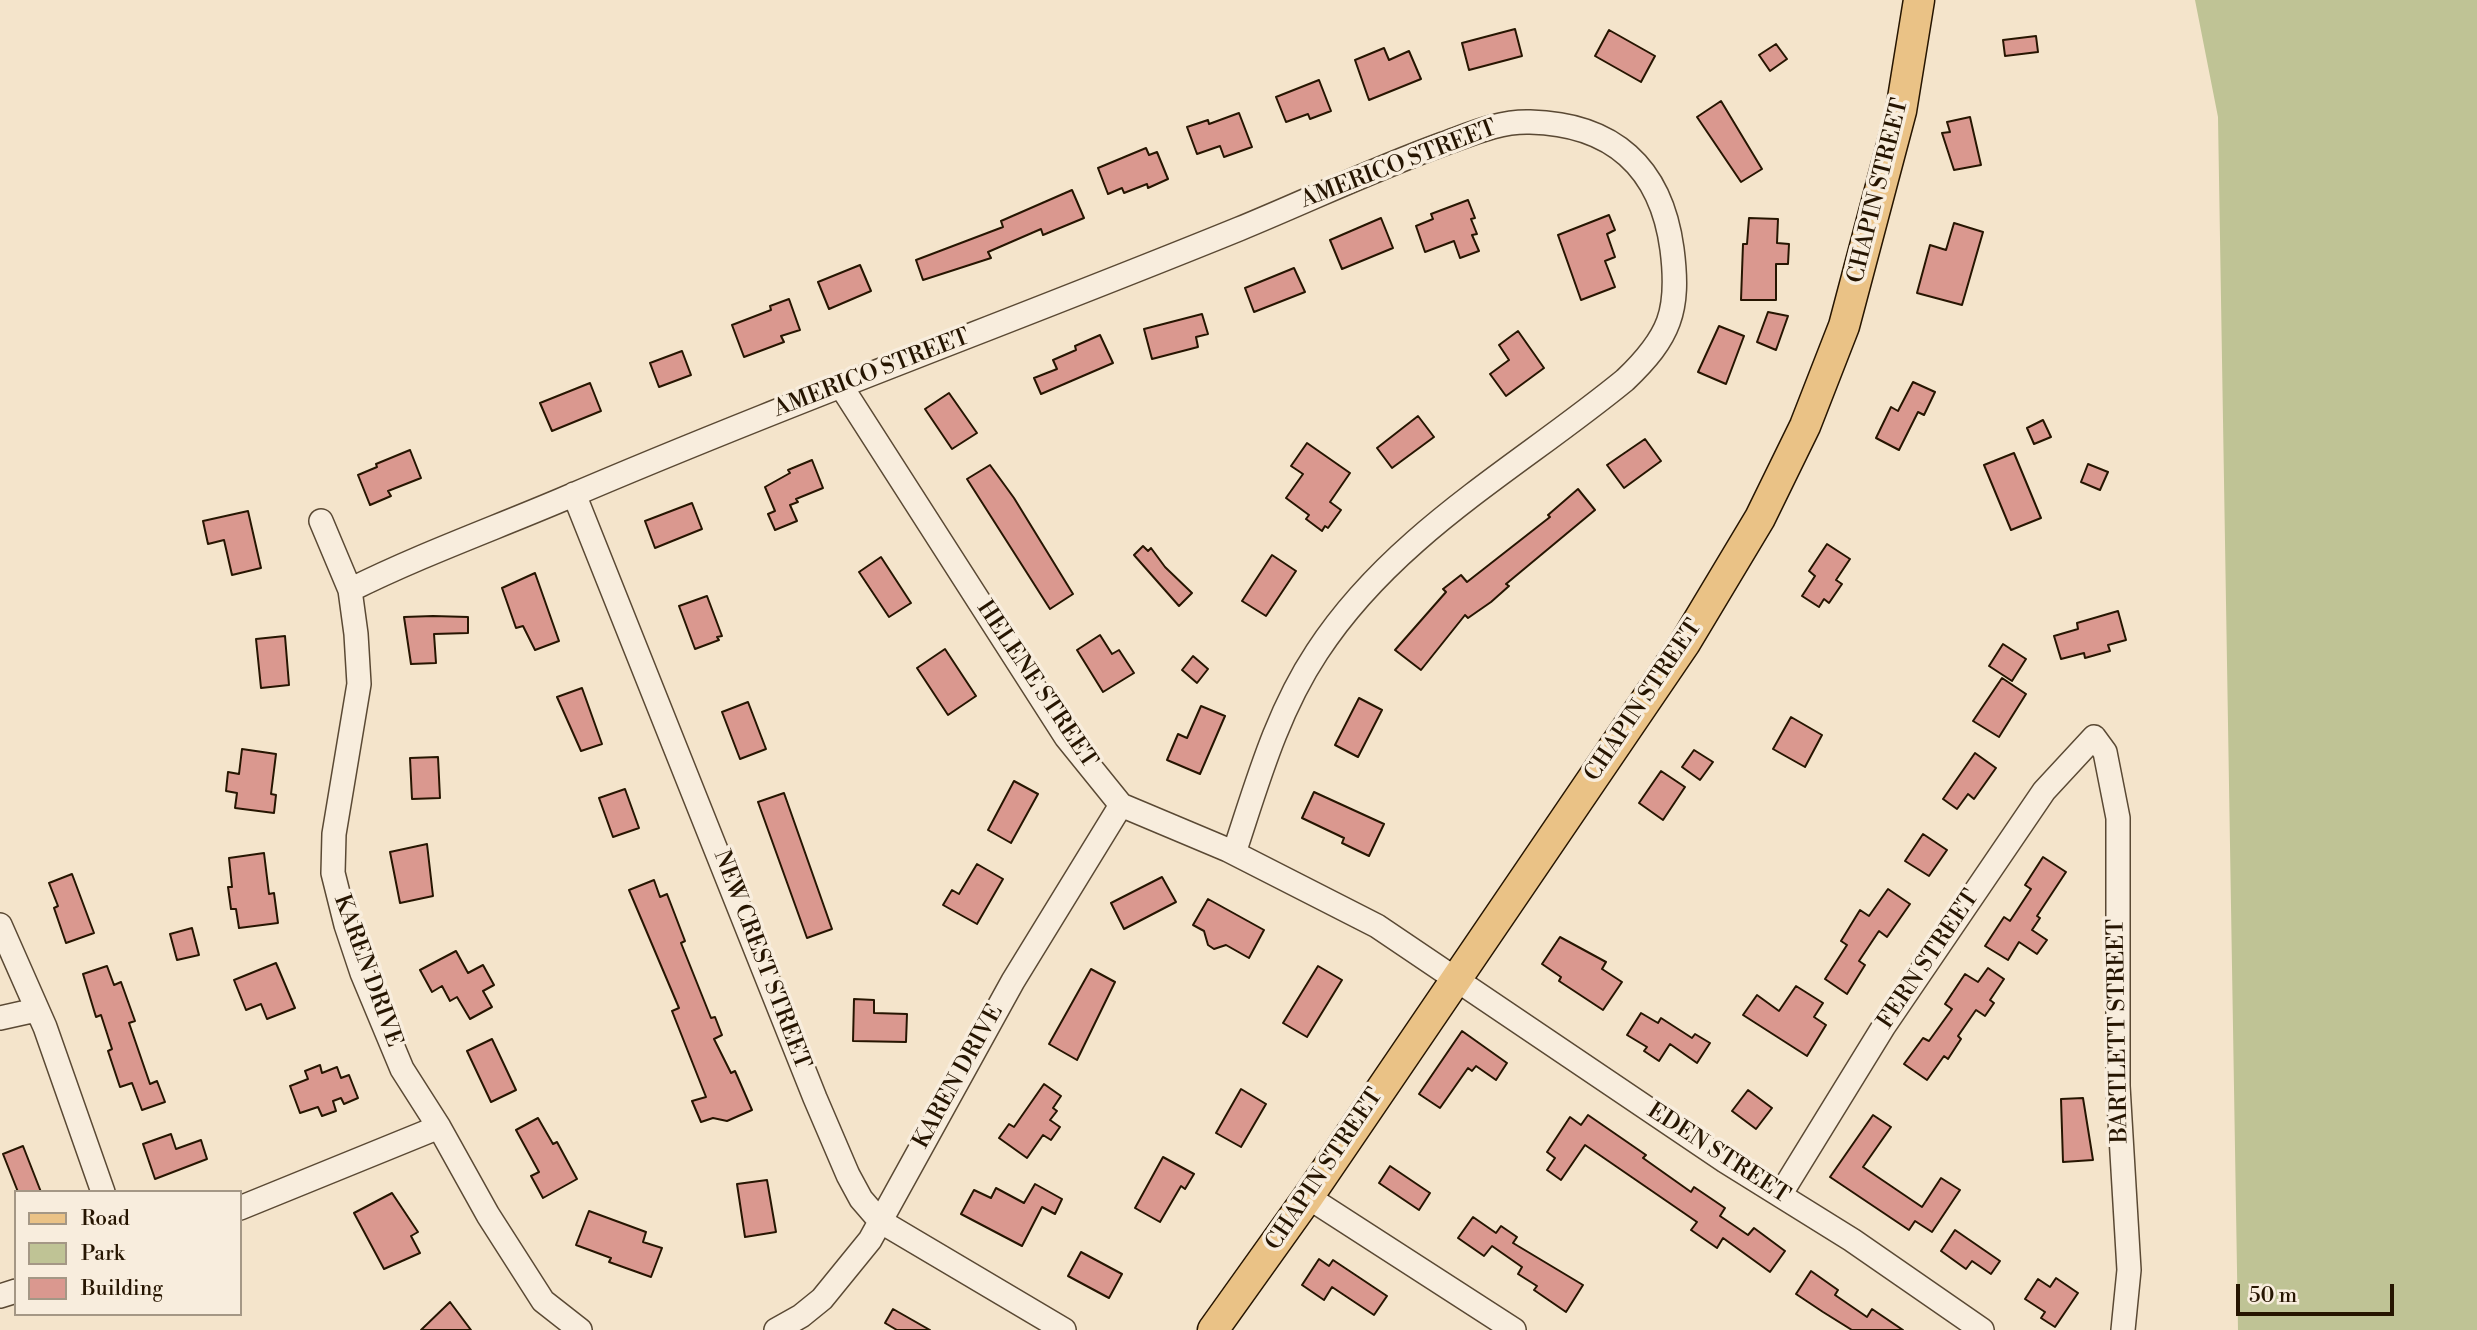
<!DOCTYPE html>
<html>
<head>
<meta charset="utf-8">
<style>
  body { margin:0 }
  #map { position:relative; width:2477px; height:1330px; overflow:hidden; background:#f4e4cb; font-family:"Libre Bodoni",serif }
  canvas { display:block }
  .legend { position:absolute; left:14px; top:1190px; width:228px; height:126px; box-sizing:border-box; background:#f8eddd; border:2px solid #a49785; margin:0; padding:9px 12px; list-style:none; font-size:21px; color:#261501 }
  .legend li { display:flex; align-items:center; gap:14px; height:35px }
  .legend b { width:35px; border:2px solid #a49785 }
  .scale { position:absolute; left:2236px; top:1284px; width:158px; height:32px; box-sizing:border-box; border:4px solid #261501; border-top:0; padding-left:9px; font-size:21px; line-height:24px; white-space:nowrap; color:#261501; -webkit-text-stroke:5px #f8eddd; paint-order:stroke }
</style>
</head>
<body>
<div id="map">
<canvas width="2477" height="1330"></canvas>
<ul class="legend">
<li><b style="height:9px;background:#eac286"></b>Road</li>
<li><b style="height:19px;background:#bfc395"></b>Park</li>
<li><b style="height:19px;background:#da988f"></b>Building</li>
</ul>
<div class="scale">50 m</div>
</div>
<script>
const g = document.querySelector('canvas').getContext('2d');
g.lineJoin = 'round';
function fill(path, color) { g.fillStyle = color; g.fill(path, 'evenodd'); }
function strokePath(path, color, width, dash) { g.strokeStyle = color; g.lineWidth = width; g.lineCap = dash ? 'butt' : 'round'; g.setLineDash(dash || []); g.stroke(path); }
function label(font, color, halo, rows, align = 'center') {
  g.font = font + ' "Libre Bodoni",serif'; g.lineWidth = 7; g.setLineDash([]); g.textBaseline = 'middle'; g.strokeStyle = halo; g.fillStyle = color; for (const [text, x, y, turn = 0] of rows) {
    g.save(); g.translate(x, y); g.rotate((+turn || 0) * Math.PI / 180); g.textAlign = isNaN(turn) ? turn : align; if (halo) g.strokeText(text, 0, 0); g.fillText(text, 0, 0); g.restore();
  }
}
fill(new Path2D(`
  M2195 0H2477V1330H2238L2218 117Z`), '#bfc395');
const building = new Path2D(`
  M1515 29 1522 56 1469 70 1462 43Z
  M1609 30 1655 56 1641 82 1595 56Z
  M2036 36 2038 52 2005 56 2003 40Z
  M1776 44 1787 59 1770 71 1759 55Z
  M1384 48 1389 60 1409 51 1421 79 1369 100 1355 60Z
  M1319 80 1331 111 1310 119 1308 114 1286 122 1276 97Z
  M1721 101 1762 169 1741 182 1697 117Z
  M1239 113 1252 147 1224 157 1220 146 1197 154 1187 127 1208 120 1209 124Z
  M1970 117 1981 165 1954 170 1942 133 1950 132 1947 122Z
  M1146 148 1149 155 1157 152 1168 179 1148 188 1147 184 1124 193 1122 188 1108 194 1098 168Z
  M1072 190 1084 218 1043 235 1041 229 988 252 991 258 923 280 916 260 1003 227 1001 221Z
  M1468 200 1475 218 1471 219 1477 234 1472 235 1479 251 1460 258 1454 241 1425 252 1416 226 1433 219 1431 214Z
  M1609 215 1615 230 1607 234 1615 257 1605 261 1615 287 1581 300 1558 235Z
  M1381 218 1393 248 1342 269 1330 240Z
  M1749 218 1778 219 1777 243 1789 244 1788 264H1776V300H1741L1743 244H1747Z
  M1954 223 1983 232 1962 305 1917 293 1930 245 1946 250Z
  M860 265 871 291 829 309 818 282Z
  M1294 268 1305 292 1254 312 1245 288Z
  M789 299 800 330 781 336 784 342 744 357 732 325 771 310 770 306Z
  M1768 312 1788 316 1776 350 1757 342Z
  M1202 314 1208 334 1196 337 1198 347 1152 359 1144 329Z
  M1719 326 1744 336 1726 384 1698 372Z
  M1518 331 1544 368 1506 396 1490 374 1509 360 1499 345Z
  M1100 335 1113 363 1041 394 1034 378 1057 369 1053 360 1076 350 1075 346Z
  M682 351 691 375 659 387 650 363Z
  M1913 382 1935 392 1924 415 1918 412 1899 450 1876 438 1891 407 1898 411Z
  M590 383 601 411 552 431 540 403Z
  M949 393 977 433 952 449 925 409Z
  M1418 416 1434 437 1392 468 1377 448Z
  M2043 420 2051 437 2034 444 2027 428Z
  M1645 439 1661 461 1624 488 1607 465Z
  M1307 443 1350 473 1330 502 1341 510 1328 528 1325 526 1322 531 1306 519 1309 515 1286 498 1303 474 1291 466Z
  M410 450 421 478 388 491 391 496 370 505 358 475 377 467 376 464Z
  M2014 453 2041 518 2011 530 1984 465Z
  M812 460 823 488 796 499 798 502 790 505 797 521 775 530 768 514 775 511 765 487 790 473 788 470Z
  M2088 464 2108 472 2100 490 2081 482Z
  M990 465 1014 498 1073 594 1050 609 967 479Z
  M1578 489 1595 510 1506 584 1509 586 1491 602 1468 618 1465 615 1421 670 1395 650 1446 592 1443 589 1461 575 1467 582 1550 517 1548 515Z
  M692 503 702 529 655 548 645 521Z
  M248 511 261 568 232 575 224 540 208 544 203 521Z
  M1827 544 1850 559 1836 580 1842 584 1829 603 1824 599 1819 607 1802 596 1815 576 1809 571Z
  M1143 546 1148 551 1151 548 1165 567 1192 593 1179 606 1134 555Z
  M1272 555 1296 571 1266 616 1242 601Z
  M881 557 911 603 889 617 859 572Z
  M535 573 559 641 535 650 523 626 516 628 502 588Z
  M707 596 722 636 717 637 719 640 695 649 679 606Z
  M2118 611 2126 640 2108 645 2110 651 2085 658 2084 653 2061 659 2054 636 2078 629 2077 623Z
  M433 616 468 617V633L434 634 436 663 411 664 404 617Z
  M1100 635 1112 654 1119 650 1134 673 1103 692 1077 650Z
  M285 636 289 685 261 688 256 639Z
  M2003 644 2026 659 2012 681 1989 666Z
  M945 649 976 696 948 715 917 668Z
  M1193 656 1208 669 1197 683 1182 670Z
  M2002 678 2026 694 1999 737 1973 721Z
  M582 688 602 744 581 751 557 697Z
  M1359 698 1382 710 1358 757 1335 745Z
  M748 702 766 749 740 759 722 712Z
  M1201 706 1225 716 1200 774 1167 760 1178 734 1187 738Z
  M1791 717 1822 735 1805 767 1773 749Z
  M242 749 276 754 271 794 276 795 274 813 235 808 237 793 226 791 228 772 239 774Z
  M1694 750 1713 762 1700 780 1682 767Z
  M1975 753 1996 768 1974 799 1968 794 1957 809 1943 799Z
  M438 757 440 798 412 799 410 758Z
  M1661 771 1685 787 1663 820 1639 803Z
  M1014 781 1038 794 1011 843 988 830Z
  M625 789 639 828 613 837 599 798Z
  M1314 792 1384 824 1369 856 1342 843 1344 838 1302 818Z
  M784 793 832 929 807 938 758 802Z
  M1923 834 1947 850 1929 876 1905 861Z
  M427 844 433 896 400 903 390 852Z
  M264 853 269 894 274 893 278 923 239 928 236 909H231L228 887H232L229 858Z
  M2043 857 2066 872 2037 916 2040 918 2032 930 2047 940 2037 954 2019 942 2008 960 1985 946 2004 917 2010 921 2031 889 2025 885Z
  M977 864 1003 879 977 924 943 905 952 890 959 894Z
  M72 874 94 933 66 943 54 908 58 906 49 883Z
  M1162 877 1176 902 1124 929 1111 903Z
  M654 880 660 897 667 894 685 941 681 943 711 1018 715 1017 722 1035 714 1039 731 1073 735 1071 752 1110 727 1121 713 1118 701 1122 692 1101 706 1097 672 1011 679 1008 629 890Z
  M1888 889 1910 904 1887 937 1879 931 1859 961 1865 965 1847 994 1825 979 1847 945 1841 941 1860 910 1869 916Z
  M1208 899 1264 930 1249 958 1226 945 1214 949 1208 945 1204 931 1193 925Z
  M192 928 199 955 177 960 170 934Z
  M1560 937 1606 962 1602 969 1622 982 1603 1010 1559 981 1561 977 1542 964Z
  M456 951 468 973 483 965 494 985 483 991 492 1007 470 1019 457 997 450 1001 442 986 432 992 420 970Z
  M276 963 295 1008 267 1019 261 1004 246 1010 234 980Z
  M107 966 114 985 121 982 135 1021 129 1023 150 1084 157 1081 165 1102 142 1110 132 1083 120 1087 108 1051 112 1049 101 1015 96 1017 83 974Z
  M1318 966 1342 980 1307 1037 1283 1023Z
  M1988 968 2004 979 1990 1000 1994 1003 1985 1016 1976 1010 1958 1036 1961 1039 1948 1059 1944 1056 1927 1080 1904 1064 1923 1038 1929 1041 1952 1009 1945 1004 1965 974 1978 982Z
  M1091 969 1115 982 1077 1060 1049 1044Z
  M1796 986 1823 1003 1814 1017 1826 1025 1807 1056 1743 1015 1757 995 1779 1011Z
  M854 999 874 1000V1013L907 1014 906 1042 853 1041Z
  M1641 1013 1658 1023 1661 1018 1692 1038 1695 1034 1710 1043 1697 1063 1670 1044 1659 1061 1644 1051 1647 1047 1627 1035Z
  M1462 1031 1507 1063 1496 1080 1476 1066 1472 1071 1468 1068 1440 1108 1419 1094Z
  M492 1039 516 1090 491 1102 467 1051Z
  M320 1065 322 1073 337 1067 341 1078 349 1075 358 1098 344 1104 341 1098 333 1101 336 1111 322 1116 318 1107 300 1113 290 1086 308 1079 305 1071Z
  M1044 1084 1061 1096 1053 1108 1057 1111 1050 1120 1060 1127 1051 1140 1043 1135 1027 1158 999 1138 1009 1124 1014 1127Z
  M1241 1089 1266 1104 1241 1147 1216 1133Z
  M1748 1090 1772 1108 1756 1129 1732 1111Z
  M2083 1098 2093 1160 2063 1162 2061 1099Z
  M1588 1115 1646 1155 1643 1158 1691 1192 1694 1187 1725 1208 1720 1216 1748 1235 1754 1228 1785 1251 1770 1272 1723 1238 1717 1248 1691 1230 1697 1222 1585 1145 1561 1180 1547 1170 1555 1158 1547 1152 1570 1117 1581 1125Z
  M1873 1115 1891 1127 1863 1167 1922 1207 1941 1178 1960 1190 1932 1232 1915 1221 1909 1230 1830 1177Z
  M538 1118 553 1144 557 1142 577 1179 543 1198 531 1176 539 1172 516 1130Z
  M171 1134 176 1149 201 1140 207 1159 155 1179 143 1144Z
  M23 1146 41 1192H18L3 1154Z
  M1163 1157 1194 1174 1185 1189 1181 1186 1160 1222 1135 1208Z
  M1390 1166 1430 1193 1419 1210 1379 1183Z
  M767 1180 776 1232 745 1237 737 1184Z
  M1035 1184 1062 1199 1055 1214 1042 1207 1022 1246 961 1214 974 1190 991 1198 996 1188 1024 1203Z
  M392 1193 418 1232 411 1236 420 1253 384 1269 354 1213Z
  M589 1211 646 1232 643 1242 662 1248 651 1277 609 1262 611 1258 576 1245Z
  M1473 1217 1496 1233 1501 1226 1517 1237 1513 1243 1583 1285 1566 1312 1534 1290 1537 1286 1518 1274 1522 1267 1492 1246 1484 1256 1458 1238Z
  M1955 1230 2000 1261 1991 1274 1972 1261 1966 1269 1941 1251Z
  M1081 1252 1122 1274 1109 1298 1068 1276Z
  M1319 1259 1329 1266 1333 1260 1387 1296 1374 1315 1332 1287 1324 1300 1302 1285Z
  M1811 1271 1838 1290 1835 1295 1867 1317 1872 1309 1903 1330H1852L1823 1312 1796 1294Z
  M2056 1278 2078 1293 2055 1327 2041 1318 2045 1312 2025 1299 2038 1279 2050 1287Z
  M450 1302 471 1330H421Z
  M893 1309 930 1330H897L885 1323Z`);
fill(building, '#da988f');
strokePath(building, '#261501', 2);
const minor = new Path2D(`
  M841 386 1066 737 1121 805 1228 850 1377 926 1725 1161 1852 1240 1982 1330
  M574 494 815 1098 848 1175 861 1199 880 1221 1064 1330
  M321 521 350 590 356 634 359 684 334 834 333 873 346 925 362 973 402 1069 439 1127 488 1215 543 1301 580 1330
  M350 590C418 556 490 530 561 500 785 404 1013 321 1239 229 1307 201 1374 169 1443 144 1471 134 1499 121 1530 122 1613 124 1661 167 1672 249 1680 311 1670 337 1625 380 1519 467 1394 534 1317 652 1276 714 1257 784 1234 853
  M0 925 45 1027 103 1192
  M0 1018 36 1010
  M1780 1195 1884 1026 2044 791 2094 737 2105 752 2118 818V1086L2129 1270 2123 1330
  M1308 1197 1514 1330
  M240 1208 439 1127
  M0 1296 16 1291
  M776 1330 801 1316 822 1299 870 1240 1013 981 1121 805`);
const major = new Path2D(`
  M1213 1330 1308 1197 1685 643 1760 518 1805 426 1844 326 1901 111 1919 0`);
strokePath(minor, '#5a4934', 26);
strokePath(major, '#261501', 33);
strokePath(minor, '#f8eddd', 23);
strokePath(major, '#eac286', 30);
label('23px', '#261501', '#f8eddd', [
  ["AMERICO STREET",1399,165,-21],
  ["CHAPIN STREET",1879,191,-76],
  ["AMERICO STREET",872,374,-21],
  ["HELENE STREET",1036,685,56],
  ["CHAPIN STREET",1644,701,-56],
  ["NEW CREST STREET",761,960,69],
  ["FERN STREET",1929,960,-56],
  ["KAREN DRIVE",367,971,70],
  ["BARTLETT STREET",2119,1031,-91],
  ["KAREN DRIVE",959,1077,-61],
  ["EDEN STREET",1718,1154,33],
  ["CHAPIN STREET",1325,1170,-56]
]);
</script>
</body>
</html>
